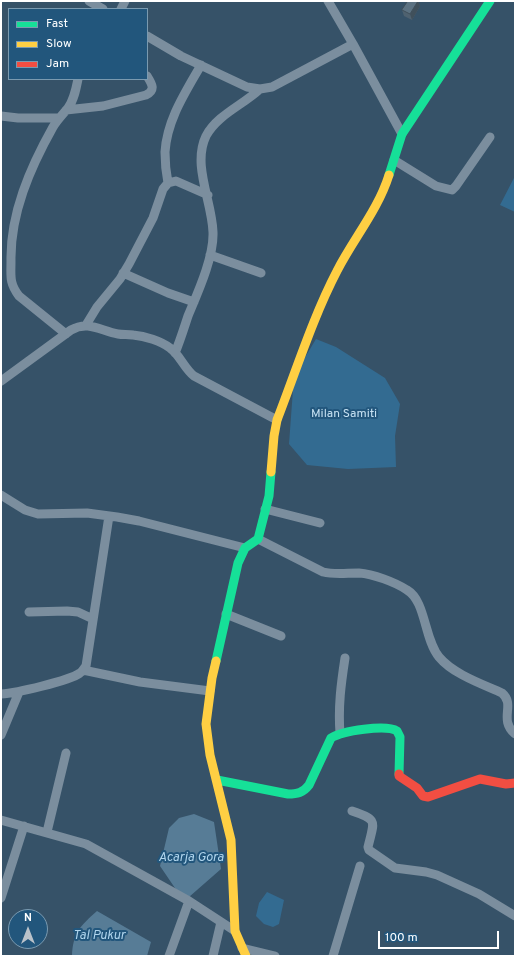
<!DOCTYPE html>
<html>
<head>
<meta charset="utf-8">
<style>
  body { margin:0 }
  #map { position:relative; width:516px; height:957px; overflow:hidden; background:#365268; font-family:Overpass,sans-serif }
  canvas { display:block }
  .frame { position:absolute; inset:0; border:2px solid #fff; pointer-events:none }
  .legend { position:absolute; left:8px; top:8px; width:140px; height:72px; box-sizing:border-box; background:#22567c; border:1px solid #7a9ab0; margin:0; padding:5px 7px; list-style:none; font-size:12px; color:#fff }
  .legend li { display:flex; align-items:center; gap:8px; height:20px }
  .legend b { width:20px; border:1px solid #7a9ab0 }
  .north { position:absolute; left:8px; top:909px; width:40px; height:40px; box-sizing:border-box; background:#22567c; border:1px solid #7a9ab0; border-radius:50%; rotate:0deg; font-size:11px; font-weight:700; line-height:16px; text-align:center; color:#fff }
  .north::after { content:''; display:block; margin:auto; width:14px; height:18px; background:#b9c2ca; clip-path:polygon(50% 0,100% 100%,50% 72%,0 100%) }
  .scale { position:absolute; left:378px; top:931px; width:121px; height:18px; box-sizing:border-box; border:2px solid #fff; border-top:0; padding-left:5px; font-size:12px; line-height:14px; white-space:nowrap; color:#fff; -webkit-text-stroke:3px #22567c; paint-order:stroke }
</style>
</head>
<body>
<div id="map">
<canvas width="516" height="957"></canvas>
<div class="frame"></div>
<ul class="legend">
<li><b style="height:5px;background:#16e098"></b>Fast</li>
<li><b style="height:5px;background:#ffcf43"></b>Slow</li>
<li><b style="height:5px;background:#f24e42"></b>Jam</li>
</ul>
<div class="north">N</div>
<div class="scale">100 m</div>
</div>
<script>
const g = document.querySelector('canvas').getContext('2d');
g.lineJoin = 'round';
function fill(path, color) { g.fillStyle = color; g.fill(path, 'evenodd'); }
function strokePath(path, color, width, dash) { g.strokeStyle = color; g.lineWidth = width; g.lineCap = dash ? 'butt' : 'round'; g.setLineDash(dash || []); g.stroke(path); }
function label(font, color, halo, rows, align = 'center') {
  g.font = font + ' Overpass,sans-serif'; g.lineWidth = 4; g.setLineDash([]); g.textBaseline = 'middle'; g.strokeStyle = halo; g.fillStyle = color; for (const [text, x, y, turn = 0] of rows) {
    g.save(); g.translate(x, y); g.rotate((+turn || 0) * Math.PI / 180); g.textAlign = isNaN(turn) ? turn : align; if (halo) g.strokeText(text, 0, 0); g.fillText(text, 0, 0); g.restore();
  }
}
fill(new Path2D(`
  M515 176V212L500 205Z
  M316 339 336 347 385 378 400 404 395 436 396 467 348 469 307 465 289 444 294 376Z
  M267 892 284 900 279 924 273 927 264 924 256 916 259 903Z`), '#336b91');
fill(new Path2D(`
  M194 814 214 822 221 869 189 897 177 891 160 866 169 828 179 818Z
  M97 911 151 942 147 956H72C73 933 80 926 97 911Z`), '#577c96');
strokePath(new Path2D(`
  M89 1 103 9
  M328 1 353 44 402 134
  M121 9 125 1
  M147 36 181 56 247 87 260 89 272 87 353 44
  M66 110 103 106 146 95C156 90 152 84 147 76
  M1 116 18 118H59
  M394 160 436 186 452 190 456 186 490 137
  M168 183C166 173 165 163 165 152 167 120 185 93 201 65
  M210 255 261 273
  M123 273 168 293 194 302
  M86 325 97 307 120 279 129 264 153 218 163 189 168 183 176 181 208 195
  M66 334 19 296C9 283 11 276 11 261 10 214 30 168 53 127 57 120 63 114 68 108 74 100 76 89 78 79
  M175 353C180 341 184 328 188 316 198 292 214 257 213 232 212 201 192 165 206 136 217 115 243 105 260 89
  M1 381 71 330C88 320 101 331 118 334 123 335 128 334 133 335 145 336 161 341 170 348 180 355 184 368 194 376L277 420
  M1 495 25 510 38 514 87 513 117 517 139 521 245 548
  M265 509 320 523
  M258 539 323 572C335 575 346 573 359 573 373 574 395 582 407 590 426 601 424 639 439 657 453 674 482 684 502 693 516 705 498 719 515 734
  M29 612 67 611 78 612 93 619
  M226 614 281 636
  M83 670 140 682 210 691
  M1 694C16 693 69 681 80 673 82 672 84 668 86 666L109 516
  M340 733C338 707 341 684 345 658
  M1 735 19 692
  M352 811C379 820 374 821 368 847L369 850 395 868 426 872 437 875 479 894 515 916
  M1 820 86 844 189 901 235 931
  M47 832 66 753
  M1 898 24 826
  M242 948 275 956
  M169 956 189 901
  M213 956 221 922
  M333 956 360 866`), '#7b8e9e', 9);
strokePath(new Path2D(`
  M389 175 402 134 490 1
  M216 661 238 563 245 548 258 539 269 496 271 472
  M217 780 288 794C297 794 303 793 309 785L331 738C342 731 386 724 397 731L400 737 399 774`), '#16e098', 9);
strokePath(new Path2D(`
  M271 472 274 436 277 420C296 371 313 317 337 271 354 238 378 210 389 175
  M216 661 212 678 206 724 210 755 231 840 235 931 246 956`), '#ffcf43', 9);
strokePath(new Path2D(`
  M399 774V776L417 788 423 796 428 797 480 779 506 784 515 783`), '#f24e42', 9);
fill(new Path2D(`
  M408 1H418L420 6 412 20 404 16 402 10Z`), '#4f6270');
fill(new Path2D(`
  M418 1 420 6 412 20 410 14Z`), '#40505b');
const building = new Path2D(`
  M408 1H418L410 14 402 10Z`);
fill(building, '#5c7282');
strokePath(building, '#40505b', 1);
label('12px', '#c8e3f4', '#22567c', [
  ["Milan Samiti",344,415]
]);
label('italic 13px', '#b0d5ed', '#22567c', [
  ["Acarja Gora",191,858],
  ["Tal Pukur",99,936]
]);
</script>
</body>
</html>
